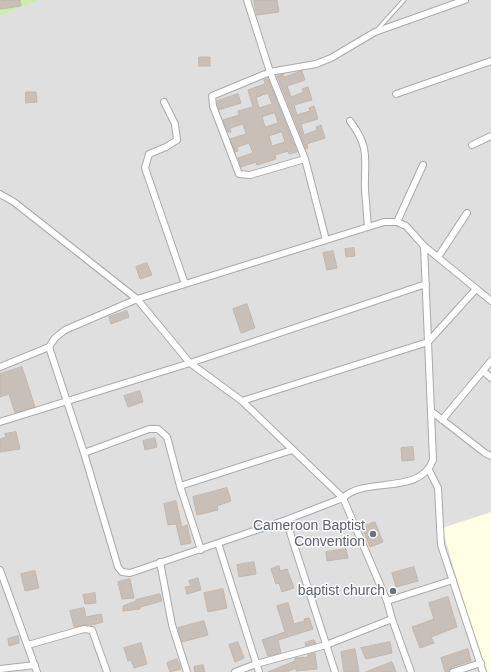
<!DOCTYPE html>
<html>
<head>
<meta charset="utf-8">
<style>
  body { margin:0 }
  canvas { display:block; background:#f2efe9 }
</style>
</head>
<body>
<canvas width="491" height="672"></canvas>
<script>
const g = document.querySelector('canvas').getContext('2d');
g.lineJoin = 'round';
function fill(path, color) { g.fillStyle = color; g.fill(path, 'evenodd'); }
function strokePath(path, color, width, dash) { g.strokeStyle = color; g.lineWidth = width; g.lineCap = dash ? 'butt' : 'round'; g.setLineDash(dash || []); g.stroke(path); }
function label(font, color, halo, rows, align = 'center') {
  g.font = font + ' Arial,sans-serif'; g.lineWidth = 3; g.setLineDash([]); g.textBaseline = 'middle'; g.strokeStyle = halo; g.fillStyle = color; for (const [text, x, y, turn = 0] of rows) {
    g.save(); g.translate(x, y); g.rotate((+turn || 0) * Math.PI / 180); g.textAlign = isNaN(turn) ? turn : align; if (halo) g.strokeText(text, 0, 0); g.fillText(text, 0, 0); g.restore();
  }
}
fill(new Path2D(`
  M40 0H491V672H0V16Z`), '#e0dfdf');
fill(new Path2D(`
  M491 512V672H484L442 528Z`), '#ffffe5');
fill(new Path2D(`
  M0 0H40L0 16Z`), '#cdebb0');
const building = new Path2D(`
  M0 0H20L21 6 1 9Z
  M254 0H277L279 12 257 15Z
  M199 57H210V66H199Z
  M302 71 305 80 287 86 291 97 304 92 302 89 308 87 312 100 294 105 297 115 310 111 309 108 314 106 318 119 301 124 304 135 317 130 316 127 321 125 325 138 307 144 308 148 306 149 277 76 283 74 284 77Z
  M268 79 297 152 289 154 288 151 275 155 276 159 257 165 256 162 241 167 238 158 253 153 249 143 237 147 238 151 235 152 230 139 246 134 243 124 230 128 231 132H228L223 120 239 115 238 111 253 107 248 90 265 84 264 80ZM268 93 272 104 259 108 256 98ZM275 113 278 123 265 127 262 117ZM282 132 285 142 272 146 269 136Z
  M26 92H36L37 102 26 103Z
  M238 94 241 103 219 110 217 101Z
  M354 248 355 256 346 257 345 249Z
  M333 251 337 268 327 270 323 253Z
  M147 263 152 275 140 279 136 267Z
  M247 304 255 328 241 333 233 309Z
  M127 311 129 317 111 324 109 317Z
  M22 367 35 407 15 413 9 394 0 397V374Z
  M140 391 143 402 128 407 124 396Z
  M16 432 20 449 0 452V439L6 437 5 434Z
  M155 438 157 447 145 450 143 441Z
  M413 447 414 460 402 461 401 448Z
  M227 488 231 501 217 506 218 510 197 515 193 497Z
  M176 501 182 527 187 525 191 543 181 545 176 524 168 525 164 504Z
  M375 522 383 542 370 547 362 527Z
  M346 549 348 558 327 561 326 552Z
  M254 562 256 574 239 577 237 565Z
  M279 566 280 571 287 569 294 588 282 592 279 583 276 584 271 569Z
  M414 567 418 581 396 587 392 573Z
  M35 571 39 588 25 591 21 574Z
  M198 578 201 590 187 594 185 587 191 586 189 581Z
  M130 579 134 598 122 599 118 582Z
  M223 589 227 608 208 612 204 593Z
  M95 593 96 603 85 604 83 595Z
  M160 594 162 601 140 607V609L123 611V606L136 601V600Z
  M448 597 457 627 431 637 434 643 420 648 412 627 434 619 429 603Z
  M288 603 294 624 305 621 304 619 309 618 313 629 278 640 281 653 268 656 262 640 285 632 277 606Z
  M84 608 86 617 101 614 103 622 92 625H83L74 627 70 611Z
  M204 621 208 635 182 642 178 628Z
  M18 636 19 643 9 646 8 639Z
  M314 640 316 643 306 646 305 643Z
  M238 642 244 658 235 662 229 645Z
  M390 642 392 653 366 659 361 648Z
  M141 643 147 664 134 668 131 660 128 661 124 648Z
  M355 649 359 672H344L341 652Z
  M468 649 471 661 455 666 450 669 449 672H445L441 658Z
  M315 653 317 669 296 671V668L287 672H268L295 661V658L309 657 308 655Z
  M177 659 181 669 170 672 167 663Z
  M392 662 396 672H366Z
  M203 665 205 672H195L194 667Z`);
fill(building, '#c7bfb8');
strokePath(building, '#c4b6ab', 1);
const lane = new Path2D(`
  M377 30 404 0`);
const street = new Path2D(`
  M247 0 270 72 305 159 326 240
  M396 94 491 61
  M164 102 175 124 177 140 166 147 149 154 145 168 185 284
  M350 121C371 149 364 159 365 190 366 202 367 215 368 227
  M472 145 491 136
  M305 159 250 175 239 174 213 106 212 96 270 72 316 64 331 58 375 32 465 0
  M0 194 14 202 137 299 384 222H397L406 226 424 246 491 301
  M397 222 423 165
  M438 257 467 213
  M0 367 49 347
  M483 371 491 378
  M242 401 428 342 476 289
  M431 411 485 453 491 456
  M442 420 491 361
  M0 422 190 363 426 284
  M84 453 149 429H158L167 437 180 486 201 550
  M429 470 438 488 441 545 483 672
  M180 486 292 450
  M286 520 335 672
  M218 543 259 672
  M160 562 172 625 187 672
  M0 570 37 672
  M387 601 453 580
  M28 645 84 629 92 630 107 672
  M0 669 35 665
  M235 672 256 664 326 645 392 619
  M411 672 392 619 387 601 343 498 242 401 190 363 137 299 65 330 55 338 49 347 84 453 118 567 122 572 130 573 286 520 343 498C365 476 420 496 433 460L424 246
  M453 672 481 663`);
strokePath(lane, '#a9a9a9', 5);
strokePath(street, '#a9a9a9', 8);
strokePath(lane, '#fff', 3);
strokePath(street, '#fff', 6);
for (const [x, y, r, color] of [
  [373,534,4,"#6b7280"],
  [393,591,4,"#6b7280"]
]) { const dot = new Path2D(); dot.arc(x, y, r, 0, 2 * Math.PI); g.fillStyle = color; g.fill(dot); strokePath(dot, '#fff', 1.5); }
label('14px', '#5b616d', '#fff', [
  ["Cameroon Baptist",365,526],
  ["Convention",365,542],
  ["baptist church",385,591]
], 'right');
</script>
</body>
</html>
